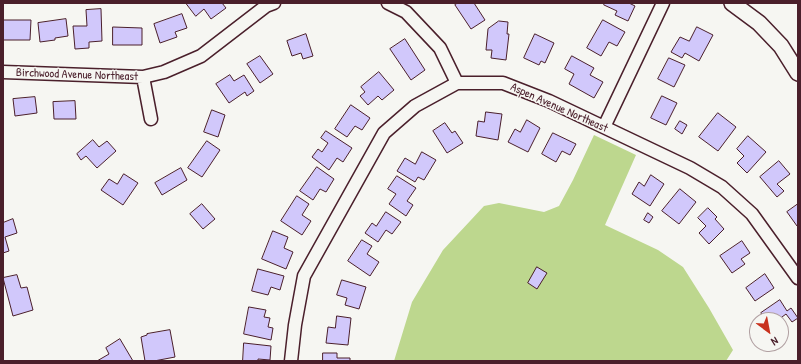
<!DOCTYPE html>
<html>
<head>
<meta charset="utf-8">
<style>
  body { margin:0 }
  #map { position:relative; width:801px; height:364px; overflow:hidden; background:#f6f6f2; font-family:"Patrick Hand",sans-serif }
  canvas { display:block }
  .frame { position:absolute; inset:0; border:4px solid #4a1f2b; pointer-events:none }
  .north { position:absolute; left:749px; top:312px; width:40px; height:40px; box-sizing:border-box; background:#f6f6f2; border:1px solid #b1a0a2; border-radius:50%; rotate:148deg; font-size:11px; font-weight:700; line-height:16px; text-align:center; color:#4a1f2b }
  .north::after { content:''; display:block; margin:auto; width:14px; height:18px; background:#c8321e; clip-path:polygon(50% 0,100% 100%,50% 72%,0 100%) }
</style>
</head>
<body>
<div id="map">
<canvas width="801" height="364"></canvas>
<div class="frame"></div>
<div class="north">N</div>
</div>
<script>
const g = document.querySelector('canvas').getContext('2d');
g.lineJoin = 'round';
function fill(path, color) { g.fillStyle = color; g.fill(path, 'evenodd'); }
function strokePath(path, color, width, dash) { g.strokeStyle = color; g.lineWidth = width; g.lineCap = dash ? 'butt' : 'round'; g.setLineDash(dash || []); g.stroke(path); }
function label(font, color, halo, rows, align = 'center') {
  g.font = font + ' "Patrick Hand",sans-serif'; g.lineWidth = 3; g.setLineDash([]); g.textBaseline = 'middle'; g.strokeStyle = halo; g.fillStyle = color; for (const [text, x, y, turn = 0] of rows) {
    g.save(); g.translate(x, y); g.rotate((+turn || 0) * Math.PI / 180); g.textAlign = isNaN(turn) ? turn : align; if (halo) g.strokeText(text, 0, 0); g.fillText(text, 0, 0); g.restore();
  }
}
fill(new Path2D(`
  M594 135 636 155 605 225 658 250 683 267 709 308 733 350 726 361H394L412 302 443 250 484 206 499 203 544 212 559 206 573 180Z`), '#bdd78e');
const building = new Path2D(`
  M186 3H222L226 8 211 19 204 9 196 16Z
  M458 3H474L485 20 471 29 455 5Z
  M605 3H629L635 6 628 21 615 15 617 11 604 5Z
  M101 9 102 41 89 42V48L75 49 73 26H87L86 10Z
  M182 14 187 28 175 32 177 37 160 43 154 24Z
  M66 19 68 36 55 38V40L40 42 38 23Z
  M3 20H31L30 40H3Z
  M603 20 625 32 617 46 609 42 601 56 587 48Z
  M499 21 508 22 507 34H509L506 60 491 58 492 50H486L488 29Z
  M113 27 142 28V45H113Z
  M697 27 713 35 699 61 685 53 682 58 671 52 680 37 689 41Z
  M306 34 313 56 303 59 301 53 292 56 287 41Z
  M535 34 554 43 545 63 541 61 539 65 524 58Z
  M405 39 425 70 411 80 390 49Z
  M260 56 273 74 260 83 247 64Z
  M572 56 594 68 590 75 603 82 594 98 569 84 574 74 565 69Z
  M669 58 685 65 674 87 658 79Z
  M379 72 394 90 382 100 378 96 368 105 360 96 365 92 361 87Z
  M230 75 234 81 244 75 254 91 247 96 245 92 229 103 216 84Z
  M662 96 677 103 666 125 651 118Z
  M35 97 37 113 15 116 13 99Z
  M75 101 76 119H54L53 102Z
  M351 105 370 118 362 130 355 126 347 137 335 129Z
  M212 110 225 115 218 137 204 132Z
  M486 112 502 114 498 140 476 136 478 121 484 122Z
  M718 113 736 127 718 151 699 137Z
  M527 120 540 128 528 152 508 142 515 129 520 132Z
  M680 121 687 125 682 134 675 129Z
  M445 123 452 133 455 131 463 143 447 153 433 131Z
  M326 131 352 148 343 162 337 158 329 170 312 157 318 149 322 152 328 143 321 138Z
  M553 133 576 144 570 155 562 151 556 162 542 154Z
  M748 136 766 152 747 173 737 163 744 156 737 149Z
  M93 140 99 147 107 141 116 151 97 168 86 156 81 160 77 154Z
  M207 141 220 150 202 177 188 168Z
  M422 152 436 160 424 180 418 177 415 182 397 171 405 158 415 164Z
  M779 161 790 174 777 184 784 191 777 197 760 177Z
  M317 167 334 179 326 192 320 189 313 200 300 191Z
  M181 168 187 180 162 195 155 183Z
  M124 174 138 183 123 205 101 190 109 179 117 184Z
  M651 175 664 184 650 206 632 194 639 182 644 186Z
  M397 176 416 188 407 201 413 205 406 216 389 204 396 194 388 189Z
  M680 189 696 202 679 224 662 211Z
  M297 196 309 204 302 215 311 221 302 235 281 221Z
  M202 204 215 219 203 229 190 214Z
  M798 204V225L797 226 787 212Z
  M708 208 717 217 715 219 724 229 709 244 699 233 706 226 698 218Z
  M386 212 401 222 392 234 386 230 378 242 365 233 372 223 376 226Z
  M648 213 653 217 649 223 644 220Z
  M13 219 17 233 5 237 9 251 3 253V223Z
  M273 231 288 237 284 248 293 252 286 269 262 259Z
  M362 240 372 246 367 254 379 262 370 276 348 261Z
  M742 241 750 253 741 259 745 264 732 273 720 256Z
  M537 267 547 273 537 289 528 283Z
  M258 269 284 276 280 290 271 287 268 295 252 291Z
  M765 274 774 288 755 301 746 288Z
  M17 275 21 288 27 287 33 310 13 316 3 278Z
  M342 280 366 287 359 309 345 305 347 298 337 295Z
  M780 300 787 311 791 308 798 318 792 322 786 314 778 320H765L761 313Z
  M249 307 266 310 264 317 270 318 268 327 273 328 271 340 244 334Z
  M337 316 351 318 348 345 326 343 328 327 335 328Z
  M170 330 175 357 154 361H145L141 337 147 335V334Z
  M120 339 133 361H97L109 354 106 348Z
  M244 343 271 346 270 360 258 359V361H243Z
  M323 353H337V358H350V361H323Z`);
fill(building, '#d1c8fb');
strokePath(building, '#4a1f2b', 1);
const minor = new Path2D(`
  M388 3 406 12 440 48 457 83
  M3 72 143 77 164 72 201 56 266 6 274 3
  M143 77 151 119
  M604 127 663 3
  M291 361 295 325 304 276 384 133 415 106 457 83H503L549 101 690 168 722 187 752 214 798 278`);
const tertiary = new Path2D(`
  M732 3 759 23 781 46 798 73`);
strokePath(minor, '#4a1f2b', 15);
strokePath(tertiary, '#4a1f2b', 18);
strokePath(minor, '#f6f6f2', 12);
strokePath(tertiary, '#f6f6f2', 15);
label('12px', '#4a1f2b', '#f6f6f2', [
  ["Birchwood Avenue Northeast",77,75,2],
  ["Aspen Avenue Northeast",559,108,24]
]);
</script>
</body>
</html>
